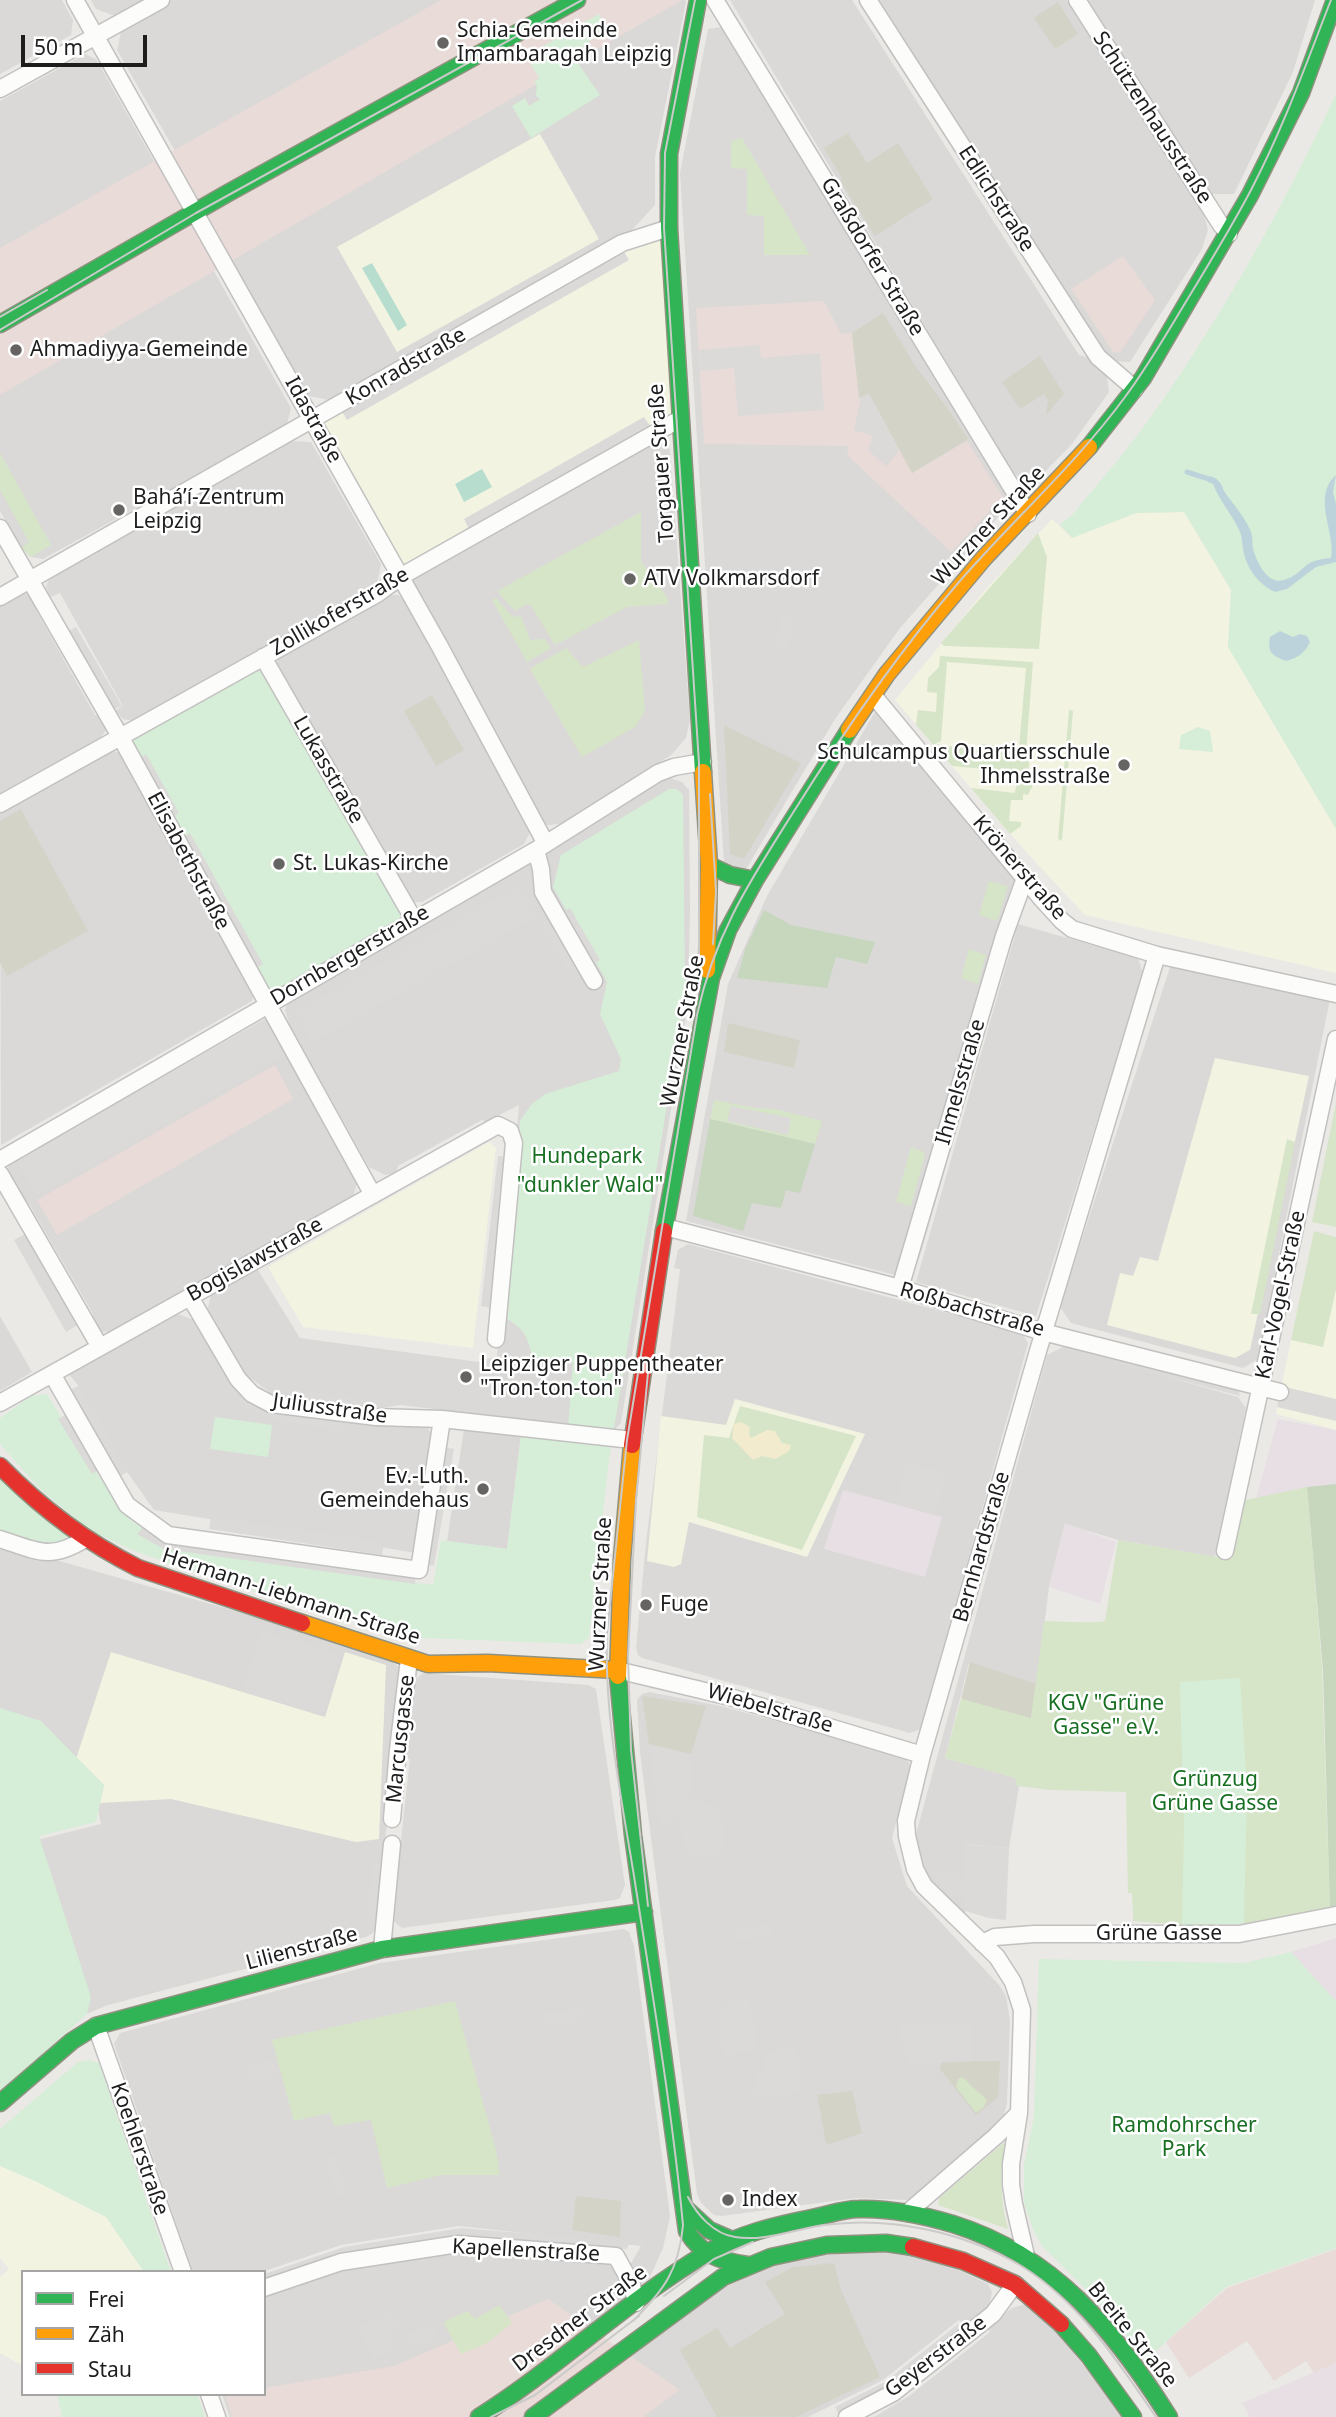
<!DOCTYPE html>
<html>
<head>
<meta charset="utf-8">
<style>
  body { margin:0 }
  #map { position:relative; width:1336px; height:2417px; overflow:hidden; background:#ebe9e6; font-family:"Noto Sans",sans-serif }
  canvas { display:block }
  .legend { position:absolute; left:21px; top:2270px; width:245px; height:126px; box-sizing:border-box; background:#fff; border:2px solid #a5a5a5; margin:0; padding:9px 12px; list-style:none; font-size:21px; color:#1d1d1d }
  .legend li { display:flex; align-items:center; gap:14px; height:35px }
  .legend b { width:35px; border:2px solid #a5a5a5 }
  .scale { position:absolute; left:21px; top:35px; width:126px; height:32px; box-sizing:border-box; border:4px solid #1d1d1d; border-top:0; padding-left:9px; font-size:21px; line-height:24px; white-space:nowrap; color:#1d1d1d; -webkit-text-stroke:5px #fff; paint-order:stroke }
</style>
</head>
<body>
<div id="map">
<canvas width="1336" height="2417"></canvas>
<ul class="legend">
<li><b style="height:9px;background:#30b455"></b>Frei</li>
<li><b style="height:9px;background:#ff9f0a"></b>Zäh</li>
<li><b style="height:9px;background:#e5322d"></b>Stau</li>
</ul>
<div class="scale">50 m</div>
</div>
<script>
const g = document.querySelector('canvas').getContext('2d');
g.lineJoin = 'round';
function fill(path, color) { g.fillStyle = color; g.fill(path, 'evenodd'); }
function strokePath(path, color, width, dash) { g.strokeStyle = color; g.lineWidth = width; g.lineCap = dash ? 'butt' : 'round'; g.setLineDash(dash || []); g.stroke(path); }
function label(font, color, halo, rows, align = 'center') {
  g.font = font + ' "Noto Sans",sans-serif'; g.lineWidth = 5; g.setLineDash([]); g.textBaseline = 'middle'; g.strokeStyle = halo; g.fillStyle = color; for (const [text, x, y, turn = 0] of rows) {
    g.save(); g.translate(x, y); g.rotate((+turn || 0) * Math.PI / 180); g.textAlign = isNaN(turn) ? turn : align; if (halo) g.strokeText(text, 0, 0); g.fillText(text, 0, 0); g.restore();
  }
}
fill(new Path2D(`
  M0 0H62L73 20 71 35 0 74Z
  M91 0H143L115 16 96 9Z
  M172 0H537L198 191 117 50 122 28Z
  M610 0H685L686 2 655 157V205L632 230 329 400 309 396 216 233Z
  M730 0H852L1079 355 1090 358 1107 376 1109 392 1072 444 1035 482 1027 485 1011 470Z
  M879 0H1066L1203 212 1208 230 1202 249 1130 362 1109 361Z
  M1088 0H1315L1293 72 1234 194H1212Z
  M721 27 1006 494 1000 515 900 628 835 719 745 871 724 863 680 173 708 29Z
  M85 54 96 59 172 193 0 307V101Z
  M202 250 291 408 287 425 43 559 31 557 21 548 0 511V334Z
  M660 436 669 439 690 720 686 738 671 755 570 819 559 824 548 825 538 820 411 587 415 576Z
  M290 441 311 442 381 564 377 585 134 721 123 719 115 711 123 706 60 593 51 597 48 593 46 586 49 580 53 574Z
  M22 593 29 595 39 604 37 612 95 715 103 717 106 730 98 741 0 796V604Z
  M387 595H398L407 602 529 825V834L524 844 422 902H414L406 897 277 672V662L281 655Z
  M876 710 1017 880 895 1275 686 1221 728 984 767 896Z
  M113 751 121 753 254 992 252 1001 1 1145 0 811 105 752Z
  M670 778 682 782 689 790 690 909 688 1003 621 1423 613 1431 401 1405 374 1409 272 1394 245 1374 207 1312 211 1294 256 1267 300 1338 479 1362 497 1356 519 1105 486 1122 482 1120 398 1166 396 1173 385 1175 369 1167 289 1024 285 1010 291 994 657 781Z
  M1018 924 1138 958 1143 974 1036 1316 916 1282Z
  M1171 964 1330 999 1258 1359 1243 1368 1071 1323 1060 1307Z
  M267 1018 359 1177 353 1197 111 1331 103 1332 96 1329 91 1323 93 1314 29 1204 23 1203 6 1173 9 1163Z
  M688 1244 1016 1331 1022 1333 1028 1343 921 1729 910 1733 642 1658 638 1655 636 1648 646 1543 680 1269 674 1268 678 1250Z
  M175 1313 197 1321 235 1386 284 1414 428 1427 433 1440 416 1553 154 1510 120 1462 78 1385 68 1373Z
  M0 1316 32 1372 0 1391Z
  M1063 1347 1238 1397 1246 1408 1215 1557 1118 1540 1065 1524 1049 1587 1037 1684 969 1663 945 1758 1016 1778 1017 1786H1019L1009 1848 964 1844 966 1911 963 1916 928 1877 918 1851 916 1834 1047 1355Z
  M0 1544 281 1624 394 1663 400 1668 401 1675 390 1771 384 1861 377 1928 373 1933 366 1937 108 2005 82 2016 33 1841 101 1824 94 1788 0 1717Z
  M423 1673 588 1685 596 1689 625 1885 620 1898 615 1900 402 1928 392 1920 410 1759 405 1758 415 1680Z
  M649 1692 721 1706 904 1756 908 1761 911 1767 892 1838 907 1886 999 1985 1006 1996 1010 2020 1007 2103 1003 2120 915 2198 906 2200 856 2198 722 2216 714 2215 701 2203 697 2194 640 1753 637 1700 642 1694Z
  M624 1929 629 1932 634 1946 670 2216 663 2248 649 2279 643 2283 638 2282 630 2265 641 2246 459 2226 341 2245 262 2272H193L114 2044 120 2033 380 1963Z
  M460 2251 616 2265 626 2292 621 2304 611 2313 443 2417H230L222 2394H264V2297L341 2270Z
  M830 2251 885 2253 937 2260 988 2284 992 2292 990 2303 986 2312 965 2328 959 2320 883 2380 808 2417H550L724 2287 778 2263Z
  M1026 2304 1034 2305 1126 2417H874L909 2396 990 2332 987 2327 1012 2308Z`), '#dad9d7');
fill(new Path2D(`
  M441 0H682L0 395V248Z
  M1123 256 1155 300 1120 353 1113 352 1071 289Z
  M824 301 841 334 852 333 860 399 868 394 912 473 967 441 1003 497 951 552 847 455 849 446 704 444 696 308Z
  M275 1065 293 1099 57 1235 37 1200Z
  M1336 2249V2363L1314 2373 1306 2361 1274 2381 1247 2341 1189 2378 1166 2342 1227 2288Z
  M548 2299 680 2390 643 2417H232L225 2395 264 2394V2388L394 2366Z`), '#e8dbd8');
fill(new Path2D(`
  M1278 1419 1336 1430V1484L1256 1498Z
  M843 1490 942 1517 925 1577 824 1549Z
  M1065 1523 1116 1542 1100 1604 1049 1587Z
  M1336 1938V2002L1291 1952Z
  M1336 2363V2417H1250L1242 2403Z`), '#e8dfe4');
fill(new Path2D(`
  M540 134 599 239 397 352 337 247Z
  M669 228 680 419 400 577 313 420 622 243Z
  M1184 512 1231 590 1228 647 1336 829V973L1085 915 1028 854 895 700 988 587 1052 519 1072 538 1136 513Z
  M1215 1058 1309 1076 1250 1350 1235 1358 1107 1325 1120 1273 1133 1276 1140 1257 1158 1261Z
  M489 1142 496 1148 473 1348 303 1327 268 1267Z
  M1336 1289V1430L1276 1414 1291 1340 1323 1346Z
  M735 1399 865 1434 807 1557 689 1522 681 1564 674 1567 647 1561 661 1416 726 1425Z
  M111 1652 325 1717 345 1652 386 1665 379 1839 356 1842 171 1799 100 1803 104 1785 75 1762Z
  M0 2166 37 2182 106 2217 144 2272H23V2366L0 2353V2277L9 2269 0 2258Z`), '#f3f3e2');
fill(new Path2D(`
  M464 1429 521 1436 507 1549 447 1541Z`), '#d9d8d7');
fill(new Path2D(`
  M1058 2 1078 34 1055 49 1034 18Z
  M848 133 867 163 898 143 933 199 875 236 840 180 842 178 824 148Z
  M883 313 916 367 948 409 968 439 912 473 869 393 859 398 852 333Z
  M1040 356 1064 394 1046 415 1048 400 1044 394 1020 409 1002 382Z
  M432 695 464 750 436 766 404 711Z
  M724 725 801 763 744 859 730 854Z
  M21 809 88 931 7 976 0 963V821Z
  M728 1023 800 1040 794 1068 724 1052Z
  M970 1662 1037 1684 1031 1719 961 1699Z
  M642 1696 706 1706 691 1754 649 1744Z
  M1000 2061 998 2097 976 2115 940 2069 942 2062Z
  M852 2091 862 2133 830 2144 826 2143 817 2095Z
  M576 2196 621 2201 620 2237 572 2230Z
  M834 2263 841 2290 880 2377 796 2417H717L680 2350 717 2328 730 2348 785 2314 765 2282 793 2267Z`), '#d3d3c8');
fill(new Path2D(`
  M742 138 810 255H764V216L747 215V169L731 168V141Z
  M0 453 51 545 31 557 21 548 29 542 0 490Z
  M641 512V561L668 599V604L627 607 555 645 531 606 527 604 515 611 497 591Z
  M1038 533 1047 557 1039 649 944 646 941 643Z
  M496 598 513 617 521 616 530 640 545 639 551 648 527 662 492 600Z
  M639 640 645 711 635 727 582 757 530 669 566 648 583 667Z
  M940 656 1033 662 1026 754H1030L1028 773 1034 783 1028 795 1023 794V800H1011L1009 821 1021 822V826L1010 834 971 788 1015 793 1018 772 952 766 916 725 918 710 936 712 937 693 927 692 928 678 939 667ZM947 662 1026 668 1019 747 980 744 979 750 935 744 941 741Z
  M1069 710 1073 711 1062 841 1058 839Z
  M989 881 1008 886 997 921 979 915Z
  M969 949 986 955 978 984 961 978Z
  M714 1100 756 1108 775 1109 822 1121 815 1144 710 1119Z
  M1336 1102V1227L1312 1222Z
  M1287 1139 1295 1142 1260 1314H1251Z
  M911 1147 922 1151 925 1155 911 1206 896 1202Z
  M1314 1231 1336 1237V1289L1323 1347 1291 1340Z
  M740 1406 856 1436 802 1550 697 1517 704 1435 729 1438Z
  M1307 1487 1322 1666 1330 1910 1244 1924 1182 1925 1133 1921 1132 1893H1128L1126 1792 1051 1790 1017 1786 1015 1778 945 1758 961 1699 1031 1718 1044 1621C1058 1621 1096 1624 1105 1621L1118 1540 1228 1559 1241 1501Z
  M455 2001 496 2150 500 2175H441L387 2188 371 2120 334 2126 330 2113 294 2121 272 2040Z
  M962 2077 987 2100 984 2107 976 2113 956 2087 958 2079Z
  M1006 2141C999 2172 1000 2199 1008 2229L938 2205 939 2198Z
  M499 2305 512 2323 487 2343 461 2354 443 2322 468 2311 475 2319Z`), '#d6e5c8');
fill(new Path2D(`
  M764 910 791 925 875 942 867 964 836 957 827 988 737 978 746 947Z
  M710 1119 815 1144 800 1193 786 1190 781 1208 752 1203 743 1231 693 1216Z
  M1336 1484V1908L1330 1910 1323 1670 1307 1487Z`), '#c6d7be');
fill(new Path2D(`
  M741 1422 750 1427 749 1434 751 1438 767 1430 775 1431 782 1443 791 1445 790 1450 776 1459 762 1456 753 1460 732 1438 734 1424Z`), '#f2ebcd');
fill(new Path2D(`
  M599 14 606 26 573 56 600 95 531 138 512 106 525 98 529 106 540 99 536 96 537 86 534 82 539 78 526 56Z
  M1336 94V829L1228 647 1231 590 1184 512 1136 513 1072 538 1060 525 1073 514C1100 481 1129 448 1153 414 1224 313 1284 205 1336 94Z
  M263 657 414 920 266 1005 121 738Z
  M1198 727 1210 731 1213 752 1179 749 1181 735Z
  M669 789H677L683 795 685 995 609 1459 589 1638 581 1644 421 1638 393 1634 190 1571 130 1549 89 1530 39 1488 0 1444V1418L31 1396 47 1394 89 1462 131 1521 166 1540 303 1566 433 1585 441 1540 507 1549 521 1436 567 1441 573 1362 532 1357C528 1335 523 1328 504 1317L520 1121 531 1105 545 1094 619 1071 621 1059 600 1014 607 982 553 887 561 855Z
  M215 1417 272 1425 268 1457 210 1449Z
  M0 1466 85 1539 67 1550 0 1539Z
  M1240 1678 1247 1791 1244 1924 1182 1925 1184 1825 1180 1682Z
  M0 1708 41 1721 104 1785 96 1822 39 1836 91 1997 87 2014 0 2092Z
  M1291 1952 1336 2001V2248L1226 2287 1147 2359 1110 2313 1041 2245 1032 2227 1024 2202V2165L1034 2116 1039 1959 1244 1963Z
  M89 2060 99 2063 171 2272H144L106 2217 37 2182 0 2166V2129L78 2062Z
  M57 2394H197L205 2417H62Z`), '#d6eed7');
fill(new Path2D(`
  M372 263 407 325 398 331 362 268Z
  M482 469 492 487 464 502 455 484Z`), '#b6ddce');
fill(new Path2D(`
  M623 250 629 260 347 420 341 410Z
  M760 345 761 358 820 353 824 410 738 416 734 368 700 371 699 350Z
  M868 394 899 451 886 466 868 450 873 436 854 430 861 398Z
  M644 417 650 426 469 529 464 519Z
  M0 492 28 542 21 546 0 507Z
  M782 614 794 616 788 651 775 649Z
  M76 627 122 706 113 710 68 631Z
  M146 754 179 813 172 817 139 759Z
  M190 833 263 964 255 969 182 838Z
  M518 885 536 917 312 1044 294 1013Z
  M570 908 600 960 589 966 559 914Z
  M550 918 580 970 570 976 540 924Z
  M1004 940 1011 942 919 1259 912 1257Z
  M265 1019 285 1055 36 1196 16 1160Z
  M731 1106 791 1118 788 1135 727 1121Z
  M498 1156 508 1157 492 1308 481 1306Z
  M27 1233 79 1324 66 1332 14 1240Z
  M1059 1340 1238 1386 1240 1396 1062 1349Z
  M80 1385 129 1471 119 1477 70 1390Z
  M1281 1386 1336 1399V1421L1277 1407Z
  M290 1389 368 1400 367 1409 288 1399Z
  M244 1393 284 1412 343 1422 342 1432 272 1420 256 1415 238 1401Z
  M67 1414 101 1469 92 1474 58 1419Z
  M444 1447 454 1449 434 1566 424 1564Z
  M907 1462 947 1473 936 1515 896 1503Z
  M211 1517 384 1542 382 1555 209 1529Z
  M144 1526 416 1573 415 1584 164 1549 137 1534Z
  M260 1631 340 1653 323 1714 243 1692Z
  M649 1745 690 1754V1795L719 1808 727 1853 688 1859 677 1817 660 1830Z
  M963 1844 1009 1848 1006 1920 988 1918 966 1911 965 1893 949 1896 934 1874 957 1867 965 1890Z
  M373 1863 381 1864 376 1915 367 1914Z
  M770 1923 773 1935 737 1941 735 1929Z
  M749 1997 758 2050 723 2056 718 2016 729 2000Z
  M582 2008 583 2021 543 2027 541 2014Z
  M897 2022H973L972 2061 909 2064Z
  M797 2048 803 2093 754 2098 753 2087 756 2083V2074L763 2068 765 2051Z
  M273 2059 278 2076 252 2084 246 2066Z
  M335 2154 348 2195 337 2198 325 2157Z
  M461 2228 630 2242 627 2249 462 2236 413 2243 264 2283V2274L344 2247Z
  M392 2312 400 2328 389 2333 395 2347 374 2359 358 2327Z
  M958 2324 964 2330 888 2389 839 2415 835 2407 885 2382Z
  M433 2325 439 2338 410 2349 404 2334Z`), '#dbdad9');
fill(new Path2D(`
  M1336 475 1333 492 1336 504V562L1316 567 1287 589 1275 592C1258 584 1246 568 1243 549 1242 541 1242 535 1238 528 1231 513 1219 500 1213 484L1208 482 1210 476C1218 479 1221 482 1224 491 1232 503 1246 518 1251 532 1253 537 1252 543 1253 549 1257 562 1267 585 1284 580 1306 573 1300 560 1331 558 1336 532 1311 497 1336 475Z
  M1280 631 1293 637 1300 634 1307 636 1310 642C1305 653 1298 658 1286 661 1272 655 1267 653 1270 637Z`), '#bdd3db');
strokePath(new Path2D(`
  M1187 472 1215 481`), '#bdd3db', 5);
const street = new Path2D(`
  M75 0 439 645 546 844
  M715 0 1028 514
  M868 0 1098 357 1135 389
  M1077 0 1221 225 1229 234
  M0 89 161 0
  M0 528 121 738 373 1195
  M0 597 622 243 669 228
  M263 657 414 920
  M873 695 1040 897 1062 921 1072 929 1157 955 1336 994
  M0 804 377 594 400 577 680 419
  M536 850 541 869 543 892 594 981
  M0 1160 536 850 658 773 674 767 703 762
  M0 1174 100 1347
  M665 1227 900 1288 1043 1332 1280 1392
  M900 1288 1004 936 1025 878
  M190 1297 238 1379 252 1394 271 1404 376 1417 442 1419 632 1440
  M52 1374 127 1505 168 1535 419 1570 442 1419
  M0 1403 498 1125 510 1131 514 1143 496 1339
  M0 1539C37 1551 50 1561 85 1539
  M1225 1551 1336 1039
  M617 1670 730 1697 922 1755
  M392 1819 398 1750 409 1659
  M982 1943 995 1937 1034 1934H1239L1336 1915
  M382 1949 392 1844
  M96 2026 183 2272
  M907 2213 996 2136 1019 2113
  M1026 2256 1014 2204 1011 2185V2164L1019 2113 1022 2010 1013 1982 997 1957 924 1886 915 1869 907 1836 906 1821 922 1755 1038 1351 1157 955
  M264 2288 341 2262 458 2244 616 2256 632 2285 636 2303
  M209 2394 217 2417
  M847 2417 893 2393 993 2314 1015 2284`);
const fast = new Path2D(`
  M698 0 669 154V228L703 772
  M0 324 228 193 577 0
  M1089 447 1143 378 1250 195 1301 93 1335 0
  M709 865 730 875 755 880
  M664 1231 711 978 728 930 755 880 849 730
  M618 1676 633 1835 687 2231C701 2255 721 2261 747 2265
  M0 2103 72 2041 96 2026 382 1949 644 1912
  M685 2208 709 2230 732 2240
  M1061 2324 1089 2356 1133 2417
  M479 2417C558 2367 626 2301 707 2253 739 2234 776 2225 812 2218 828 2215 843 2209 859 2209 891 2208 923 2215 953 2224 1055 2256 1114 2330 1169 2417
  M533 2417 723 2277 771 2257 827 2245 886 2243 913 2247`);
const slow = new Path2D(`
  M849 730 887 674 984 558 1089 447
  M703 772 709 865 707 970
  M302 1623 428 1664 488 1663 617 1670
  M618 1676 622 1559 632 1445`);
const jam = new Path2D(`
  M632 1445 664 1231
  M0 1466C41 1508 86 1542 138 1568L302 1623
  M913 2247 963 2261 1015 2284 1061 2324`);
strokePath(street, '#c2c1c0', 19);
strokePath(fast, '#909280', 19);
strokePath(slow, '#909280', 19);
strokePath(jam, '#909280', 19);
strokePath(street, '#fcfcfb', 16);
strokePath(fast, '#30b455', 16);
strokePath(slow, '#ff9f0a', 16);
strokePath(jam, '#e5322d', 16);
strokePath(new Path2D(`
  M695 0 665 153 664 228 699 763V976
  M0 317 47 290
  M0 330 196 213 582 0
  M710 794 716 891 713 944
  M648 1906 631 1750 628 1656 636 1500 649 1362
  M688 2197C697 2215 714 2234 735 2237 763 2242 796 2229 824 2225 891 2216 965 2232 1023 2267 1080 2303 1119 2363 1156 2417
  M664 2296 714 2259 753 2242
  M633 2321C664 2290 679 2270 683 2225 672 2109 652 1992 634 1876 621 1796 604 1714 607 1633L627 1440 697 1015C715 932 752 878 796 808 846 728 897 654 959 582 1013 520 1076 464 1125 397 1148 366 1167 333 1187 300 1209 264 1231 228 1251 190 1283 129 1306 64 1331 0
  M491 2417 535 2395 639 2316`), '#cacac9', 2);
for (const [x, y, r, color] of [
  [443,43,7,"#656463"],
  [16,350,7,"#656463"],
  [119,510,7,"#656463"],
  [630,579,7,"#656463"],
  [1124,765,7,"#656463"],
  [279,864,7,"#656463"],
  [466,1377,7,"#656463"],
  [483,1489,7,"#656463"],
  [646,1605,7,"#656463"],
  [728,2200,7,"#656463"]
]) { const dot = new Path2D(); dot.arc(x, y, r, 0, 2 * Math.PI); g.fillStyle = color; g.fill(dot); strokePath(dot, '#fff', 2.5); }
label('21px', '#1d1d1d', '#fff', [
  ["Schia-Gemeinde",457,31],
  ["Imambaragah Leipzig",457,55],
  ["Ahmadiyya-Gemeinde",30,350],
  ["Bahá’í-Zentrum",133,498],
  ["Leipzig",133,522],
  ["ATV Volkmarsdorf",644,579],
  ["Schulcampus Quartiersschule",1110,753,"right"],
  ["Ihmelsstraße",1110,777,"right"],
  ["St. Lukas-Kirche",293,864],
  ["Leipziger Puppentheater",480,1365],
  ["\"Tron-ton-ton\"",480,1389],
  ["Ev.-Luth.",469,1477,"right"],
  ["Gemeindehaus",469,1501,"right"],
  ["Fuge",660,1605],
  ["Index",742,2200]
], 'left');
label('21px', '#1d1d1d', '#fff', [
  ["Schützenhausstraße",1152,118,57],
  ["Edlichstraße",996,199,57],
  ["Graßdorfer Straße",872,257,59],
  ["Konradstraße",406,367,-30],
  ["Idastraße",313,420,61],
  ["Torgauer Straße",662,463,-94],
  ["Wurzner Straße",989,526,-47],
  ["Zollikoferstraße",340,612,-30],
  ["Lukasstraße",328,770,60],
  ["Elisabethstraße",188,861,62],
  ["Krönerstraße",1019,868,49],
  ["Dornbergerstraße",350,956,-30],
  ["Wurzner Straße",683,1031,-79],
  ["Ihmelsstraße",961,1082,-74],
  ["Bogislawstraße",255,1260,-29],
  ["Karl-Vogel-Straße",1281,1295,-78],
  ["Roßbachstraße",972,1310,16],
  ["Juliusstraße",330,1409,8],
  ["Bernhardstraße",982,1547,-74],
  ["Wurzner Straße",601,1594,-87],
  ["Hermann-Liebmann-Straße",291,1597,18],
  ["Wiebelstraße",770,1709,16],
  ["Marcusgasse",401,1739,-84],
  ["Grüne Gasse",1159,1934],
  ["Lilienstraße",302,1949,-15],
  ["Koehlerstraße",139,2149,71],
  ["Kapellenstraße",526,2251,3],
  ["Dresdner Straße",580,2319,-37],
  ["Breite Straße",1132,2335,51],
  ["Geyerstraße",936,2357,-37]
]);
label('21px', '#176f22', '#fff', [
  ["Hundepark",587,1157],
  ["\"dunkler Wald\"",590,1186],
  ["KGV \"Grüne",1106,1704],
  ["Gasse\" e.V.",1106,1728],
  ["Grünzug",1215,1780],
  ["Grüne Gasse",1215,1804],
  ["Ramdohrscher",1184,2126],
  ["Park",1184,2150]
]);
</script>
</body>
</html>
